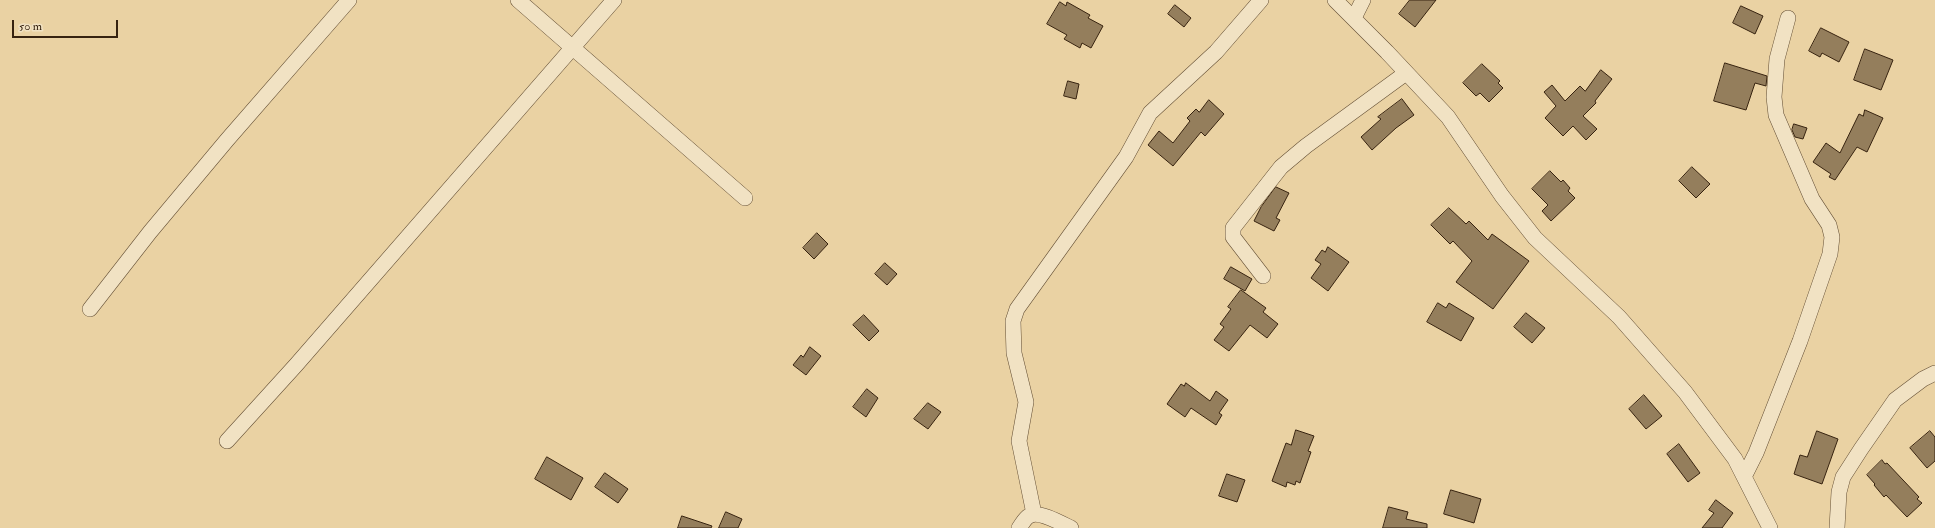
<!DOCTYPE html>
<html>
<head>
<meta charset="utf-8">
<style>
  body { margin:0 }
  #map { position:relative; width:1935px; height:528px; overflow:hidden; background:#ead2a3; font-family:"IM FELL Double Pica",serif }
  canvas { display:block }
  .scale { position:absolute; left:12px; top:20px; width:106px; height:18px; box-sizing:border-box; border:2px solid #372310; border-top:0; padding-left:5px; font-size:12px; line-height:14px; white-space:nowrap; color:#372310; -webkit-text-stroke:3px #f1e2c3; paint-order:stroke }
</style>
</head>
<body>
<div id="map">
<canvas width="1935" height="528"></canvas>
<div class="scale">50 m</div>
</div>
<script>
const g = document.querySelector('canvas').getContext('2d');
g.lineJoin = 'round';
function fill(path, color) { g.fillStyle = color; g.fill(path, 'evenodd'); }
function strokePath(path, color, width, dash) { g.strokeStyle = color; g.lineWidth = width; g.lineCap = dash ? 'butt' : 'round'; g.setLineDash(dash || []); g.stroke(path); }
const building = new Path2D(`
  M1410 0H1436L1415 27 1399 14Z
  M1060 2 1066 6 1067 2 1090 15 1088 18 1103 26 1091 48 1082 43 1080 48 1064 39 1067 35 1047 24Z
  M1175 5 1191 18 1184 27 1168 14Z
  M1741 6 1763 16 1755 34 1733 23Z
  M1821 28 1849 42 1839 62 1822 53 1820 57 1809 51Z
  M1865 49 1893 60 1881 90 1854 80Z
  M1725 63 1767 76 1766 86 1755 83 1746 110 1714 101Z
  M1482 64 1500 81 1498 83 1503 88 1489 102 1480 93 1476 96 1463 83Z
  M1601 70 1612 79 1595 101 1596 103 1583 116 1597 129 1586 140 1573 126 1563 136 1545 118 1556 106 1544 92 1552 85 1565 101 1580 86 1585 91Z
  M1068 81 1079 84 1076 99 1064 96Z
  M1402 99 1414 115 1396 128 1372 150 1361 137 1381 119 1378 117Z
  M1209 100 1224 114 1205 136 1201 132 1173 166 1148 145 1159 131 1173 143 1190 121 1187 118 1196 109 1199 112Z
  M1865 110 1883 118 1867 152 1857 147 1835 180 1829 177 1831 174 1813 162 1826 143 1840 153 1859 114 1863 116Z
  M1794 124 1807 128 1803 139 1795 137 1792 130Z
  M1692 167 1710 184 1696 198 1679 181Z
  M1550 171 1561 182 1563 180 1570 188 1568 191 1575 198 1551 221 1542 211 1548 205 1532 189Z
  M1276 187 1289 193 1276 218 1280 220 1274 231 1254 221 1261 207Z
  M1449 208 1466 224 1469 221 1488 240 1492 234 1529 261 1493 309 1456 282 1472 261 1453 241 1450 244 1431 225Z
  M817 233 828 244 814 259 803 248Z
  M1328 247 1349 262 1328 291 1311 278 1321 264 1315 260 1322 250 1325 252Z
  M885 263 897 274 887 285 875 274Z
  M1231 267 1252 279 1245 291 1224 279Z
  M1241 290 1266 308 1263 312 1278 324 1267 338 1250 325 1229 351 1214 340 1224 327 1220 324 1231 309 1228 307Z
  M1438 303 1446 308 1449 303 1474 318 1461 341 1427 322Z
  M1526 313 1545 328 1532 343 1514 327Z
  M864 315 879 331 869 341 853 325Z
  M810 347 821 356 806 375 793 365 801 355 803 357Z
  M1186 383 1210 401 1216 391 1228 400 1219 413 1222 415 1216 425 1191 408 1185 417 1167 404 1181 384 1184 386Z
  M867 389 878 398 866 417 853 407Z
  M1644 395 1662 416 1646 429 1629 409Z
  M928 403 941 412 928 429 914 419Z
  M1296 430 1314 436 1308 451 1311 452 1300 483 1296 481 1295 485 1287 482 1286 487 1272 481 1286 443 1291 445Z
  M1817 431 1838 439 1822 484 1794 474 1800 455 1807 457Z
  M1930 431 1935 437V461L1927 468 1910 448Z
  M1679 444 1700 473 1688 482 1667 454Z
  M547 457 583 478 571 500 535 479Z
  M1882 460 1885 464 1887 463 1919 497 1917 499 1922 503 1907 517 1886 495 1884 497 1874 485 1875 484 1867 475Z
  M605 473 628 489 618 503 595 487Z
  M1227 474 1245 480 1237 502 1219 496Z
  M1451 490 1481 499 1474 523 1444 514Z
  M1716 500 1733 513 1722 528H1702L1714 513 1709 510Z
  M1389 507 1408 512 1406 519 1427 524V528H1383Z
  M726 512 742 519 738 528H719Z
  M682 516 712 526 711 528H678Z`);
fill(building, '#947e5c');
strokePath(building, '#372310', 1);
const minor = new Path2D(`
  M518 0 745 198
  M1335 0 1387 52 1448 117 1502 196 1535 238 1619 317 1685 392 1735 459 1770 528
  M1354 18 1363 0
  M1263 276 1233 237V228L1281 167 1306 146 1406 73
  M90 309 150 232 227 140 349 0
  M227 441 296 365 614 0
  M1745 475 1756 453 1800 341 1830 254 1832 237 1829 225 1812 199 1776 115 1774 97 1777 59 1788 18
  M1034 514 1019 441 1026 402 1014 353 1013 321 1017 309 1126 157 1150 113 1216 52 1261 0
  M1019 528C1022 524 1025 518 1029 516 1038 510 1061 523 1071 528
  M1837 528 1839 492 1843 477 1861 449 1895 400 1923 379 1935 373`);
strokePath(minor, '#644f35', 16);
strokePath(minor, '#f1e2c3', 15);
</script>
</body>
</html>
